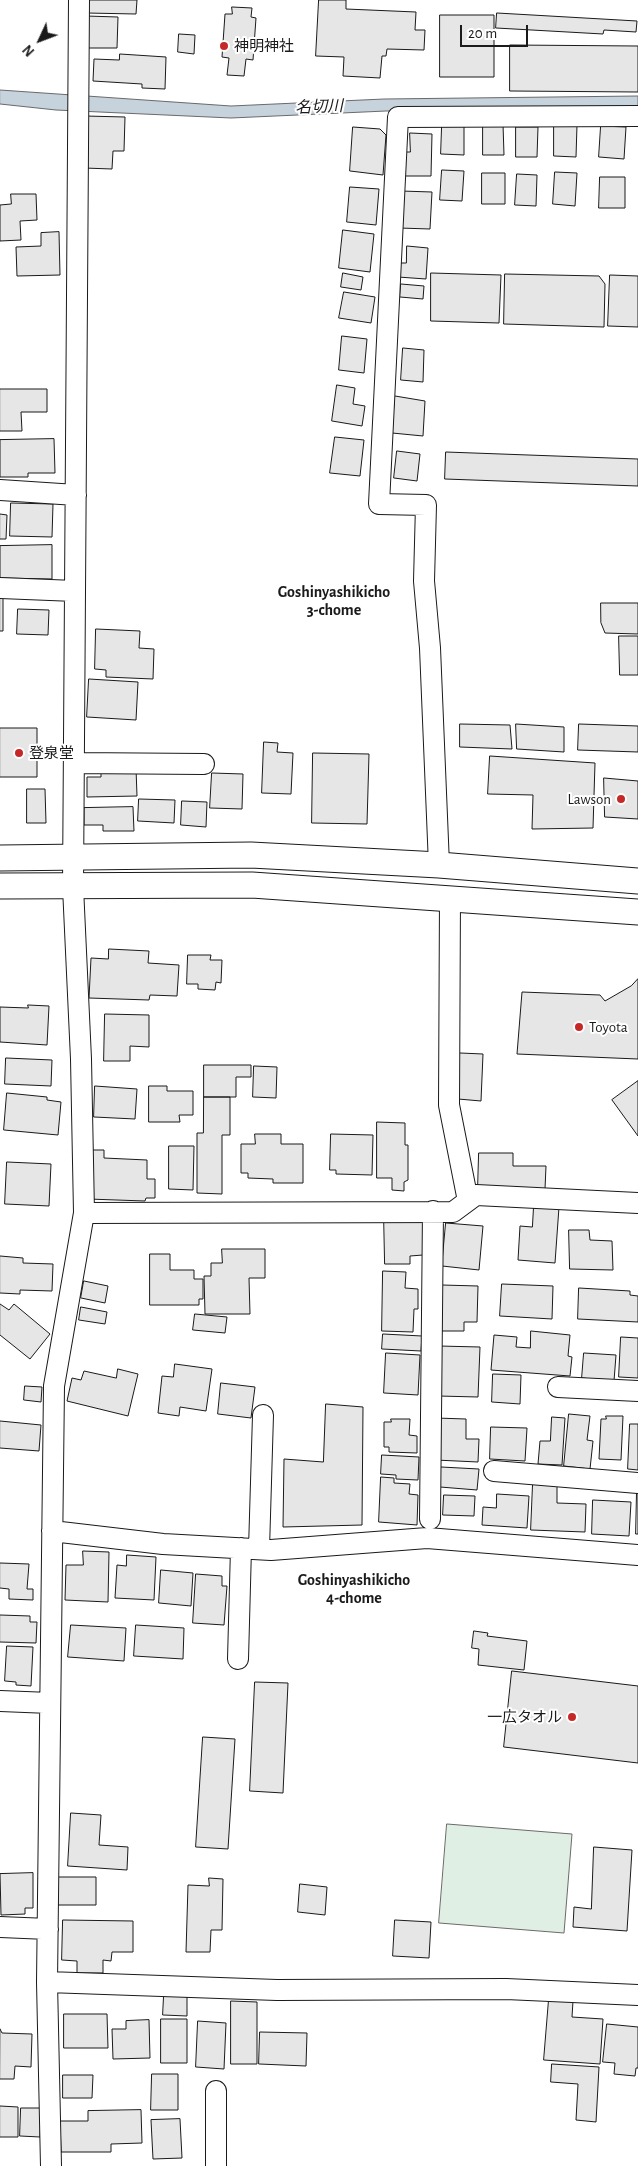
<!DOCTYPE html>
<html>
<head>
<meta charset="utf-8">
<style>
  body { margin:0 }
  #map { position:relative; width:638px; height:2166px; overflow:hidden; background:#fff; font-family:"Alegreya Sans",sans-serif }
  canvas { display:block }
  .north { position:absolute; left:15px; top:15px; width:50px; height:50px; -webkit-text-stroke:4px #fff; paint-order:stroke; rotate:227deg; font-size:14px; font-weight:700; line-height:20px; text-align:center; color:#1a1a1a }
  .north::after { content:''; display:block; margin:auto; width:18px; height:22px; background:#1a1a1a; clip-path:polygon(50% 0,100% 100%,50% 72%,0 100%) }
  .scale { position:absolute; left:460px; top:25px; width:68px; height:22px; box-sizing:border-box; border:2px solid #1a1a1a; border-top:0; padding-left:6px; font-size:15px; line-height:18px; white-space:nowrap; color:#1a1a1a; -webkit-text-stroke:4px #fff; paint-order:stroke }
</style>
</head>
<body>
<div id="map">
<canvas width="638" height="2166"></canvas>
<div class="north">N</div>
<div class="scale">20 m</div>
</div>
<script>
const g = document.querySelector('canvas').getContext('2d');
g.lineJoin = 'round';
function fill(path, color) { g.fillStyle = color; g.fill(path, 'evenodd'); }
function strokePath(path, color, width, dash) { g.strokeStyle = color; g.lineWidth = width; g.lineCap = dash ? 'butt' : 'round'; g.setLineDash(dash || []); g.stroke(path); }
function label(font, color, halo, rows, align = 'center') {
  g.font = font + ' "Alegreya Sans","Noto Sans JP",sans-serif'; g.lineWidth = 4; g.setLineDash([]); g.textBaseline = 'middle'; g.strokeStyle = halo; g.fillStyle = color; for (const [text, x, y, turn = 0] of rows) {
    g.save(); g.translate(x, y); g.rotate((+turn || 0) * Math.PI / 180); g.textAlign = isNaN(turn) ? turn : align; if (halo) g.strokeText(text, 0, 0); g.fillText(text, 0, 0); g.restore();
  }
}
const green = new Path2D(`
  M447 1824 572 1834 564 1933 439 1923Z`);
fill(green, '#e0efe3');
strokePath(green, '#6a6a6a', 1);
const water = new Path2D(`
  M0 90 231 106 384 99 638 96V107L386 111 231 118 56 110 0 104Z`);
fill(water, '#c6d2dc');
strokePath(water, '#6a6a6a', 1);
const building = new Path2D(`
  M87 0H137L136 14 86 13Z
  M319 0H346V9L416 12 415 30H425L424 50 387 49 386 56H382L380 78 343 76 344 57 316 56Z
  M232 7 252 8 251 17 256 18 253 60 246 59 244 76 227 75 229 58 222 57 225 14H232Z
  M497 13 637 21 636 32 604 30 603 34 496 28Z
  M440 15H494V77H440Z
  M86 16 118 17 117 48H86Z
  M179 34 195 35 194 54 178 52Z
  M510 45 638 46V92L510 91Z
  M120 54 166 57 165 89 142 88V84L93 81 94 59 119 60Z
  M85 116 125 117 124 151H113L112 169 84 168Z
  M483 124H503L504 155H483Z
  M554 124 577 125 576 157 554 156Z
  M442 126H464V155L441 154Z
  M601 126 626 127 624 159 599 157Z
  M353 127 380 129 386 135 383 175 350 171Z
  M516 127H538L537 157H516Z
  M410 133 432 134 431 176H400L401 152H410Z
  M442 170 464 171 462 201 440 200Z
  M555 172 577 173 575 206 553 204Z
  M482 173H505V204H482Z
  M517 174 537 175 536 206 515 205Z
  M600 177H625V208H599Z
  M350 187 379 189 376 225 347 222Z
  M401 191 432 192 430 229 399 228Z
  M11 194H36L37 220 20 221 21 240 0 241V205L11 204Z
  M343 230 374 234 370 272 339 268Z
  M59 232 60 275 17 276 16 247 41 246V233Z
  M407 246 428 248 426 279 398 277 399 263H406Z
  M343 273 363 277 361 290 341 287Z
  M431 273 501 275 499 323 431 321Z
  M505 274 599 276 605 284 604 327 504 324Z
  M610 275 638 276V327L608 326Z
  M401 284 424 286 423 299 400 297Z
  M344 292 375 297 371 323 339 318Z
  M342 336 367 339 364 373 339 370Z
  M403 348 424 350 423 382 401 380Z
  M337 385 355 388 353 404 365 406 362 426 332 421Z
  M0 389H47V412H21L22 431H0Z
  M395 396 425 401 423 436 392 433Z
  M335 437 364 440 360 476 330 473Z
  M54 439 55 473H28V477H0V440Z
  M397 451 420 454 417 481 394 478Z
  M446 452 638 459V486L445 479Z
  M11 503 53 504 52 537 10 536Z
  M0 514 7 515 6 539H0Z
  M52 545V579L0 578V546Z
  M0 596H3V631H0Z
  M601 603H638V634L605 633 601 623Z
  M18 609 49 610 48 635 17 634Z
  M96 629 140 631 139 648 154 649 153 679 106 677V670L95 669Z
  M619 636H638V675H620Z
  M89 679 138 682 136 720 87 717Z
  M460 724 510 725 512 749 460 747Z
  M516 724 564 727V752L517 749Z
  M579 724 638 726V752L578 750Z
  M0 728H37V777H0Z
  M264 742 278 743 277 752 293 753 291 794 262 793Z
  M313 753 369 754 367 824 312 823Z
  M490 756 595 763 593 828 532 829 533 795 488 794Z
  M136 768 137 796 87 797V777H101V769Z
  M212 773 243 774 242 809 210 808Z
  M604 778 638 781V819L605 817Z
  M27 789H45L46 823H27Z
  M139 799 175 800 174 823 138 821Z
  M182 801 207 802 206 827 181 825Z
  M133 807 134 831H103V825H84V808Z
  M109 949 149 951 148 963 179 965 177 996 150 995 149 1000 89 998 91 958 108 959Z
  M188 955H211L210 960H222L221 983 216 982 215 990 198 989V984H187Z
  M638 979V1059L517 1054 522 992 600 995 605 1001 631 986Z
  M28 1005 49 1006 47 1045 0 1042V1007L28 1008Z
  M105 1014 149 1015V1047L130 1046V1061H104Z
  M460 1053 483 1054 481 1101 458 1099Z
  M6 1058 52 1060 51 1086 5 1084Z
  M204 1065H251V1077H236V1097H204Z
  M254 1066 277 1067 276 1098 253 1097Z
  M638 1081V1136L612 1100Z
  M95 1086 137 1089 135 1119 94 1117Z
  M149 1086H167V1091H193V1115H179L180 1122H149Z
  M7 1093 47 1097V1100L61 1102 58 1135 4 1130Z
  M204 1097H230V1135H222V1194L197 1193V1133H203Z
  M377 1122 405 1123V1145H408V1180L404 1182V1191L392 1190V1178H377Z
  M255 1134H281V1144H303V1183H273V1179L248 1178V1173H241V1144H255Z
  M331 1134 373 1135 372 1175 336 1174V1170H330Z
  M169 1146H194L193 1190 169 1189Z
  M89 1150H104V1158L147 1160V1179H155V1198H146L145 1201 88 1199Z
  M479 1153H513V1166H546L545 1189 478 1188Z
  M7 1162 51 1164 49 1206 5 1204Z
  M534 1206 559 1207 555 1263 518 1260 520 1226 532 1227Z
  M384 1216H423V1255L410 1256V1264H385Z
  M446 1223 483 1226 479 1270 442 1266Z
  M569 1230H589L590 1240 612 1241 613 1270 570 1269Z
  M222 1249H265V1278H249L250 1314H205L204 1276H211V1263H222Z
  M150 1254H170V1270H194V1279H203V1299H199V1305H150Z
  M0 1256 23 1258V1263L53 1264 52 1291 20 1290V1294L0 1293Z
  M383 1271 406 1272 405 1288 418 1289V1309H414L413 1332 382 1331Z
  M84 1281 108 1286 105 1303 81 1298Z
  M502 1284 553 1286 552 1319 500 1316Z
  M442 1285 478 1286 477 1322H464V1331H442Z
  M579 1288 630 1291V1295L638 1296V1322L578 1319Z
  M0 1304 9 1310 14 1304 50 1334 30 1359 0 1335Z
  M81 1307 107 1312 105 1324 79 1320Z
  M195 1314 227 1317 225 1333 193 1330Z
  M531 1331 570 1335 568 1356 572 1357 570 1376 491 1370 494 1335 517 1337 516 1347 530 1348Z
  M383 1334 422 1336 421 1351 382 1349Z
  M621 1337 638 1338V1378L619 1377Z
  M439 1346 480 1347 478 1397 438 1396Z
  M386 1353 420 1355 418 1395 384 1393Z
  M584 1353 616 1355 614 1381 582 1378Z
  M175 1364 212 1369 206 1411 180 1407 179 1416 158 1413 162 1376 173 1377Z
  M118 1369 138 1374 128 1416 67 1401 72 1378 81 1380 84 1371 116 1378Z
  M493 1374 521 1375 520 1404 492 1402Z
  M221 1383 255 1387 251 1418 218 1414Z
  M25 1386 42 1387 41 1402 24 1400Z
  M326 1404 363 1407 362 1525 283 1527 284 1459 323 1462Z
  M569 1414 590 1416 587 1440 593 1441 590 1469 564 1466Z
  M606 1416H623L621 1460 599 1459 601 1419H606Z
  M552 1417 565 1418 562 1465 538 1464 540 1441H550Z
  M436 1418 466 1419V1439H479L478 1462 435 1460Z
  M391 1419H410L409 1435 417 1436V1453L389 1452V1447H384V1422H391Z
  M0 1421 41 1425 39 1451 0 1448Z
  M630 1424H638V1470L628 1469Z
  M491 1427 527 1428 525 1461 490 1459Z
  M382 1455 419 1457 418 1480 396 1479V1475L381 1474Z
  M441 1467 479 1469 477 1490 440 1487Z
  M381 1477 394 1478V1483L410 1484 409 1494 418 1495 417 1525 379 1522Z
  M533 1483 557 1484V1503L586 1504 585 1532 531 1530Z
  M637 1489H638V1534H636Z
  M497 1494 529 1496 527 1528 482 1525 483 1507 496 1508Z
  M444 1495 475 1496 474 1516 443 1515Z
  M593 1500 631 1502 629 1536 592 1534Z
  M83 1551 109 1552 108 1602 65 1600 66 1565H83Z
  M127 1555 156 1557 154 1600 115 1598 117 1565 126 1566Z
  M0 1563 29 1564 27 1589H33V1600L9 1599V1589L0 1588Z
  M161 1570 193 1573 191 1606 159 1603Z
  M196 1574 222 1576V1586H227L224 1625 193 1623Z
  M0 1615 30 1616V1622H37L36 1643 0 1642Z
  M71 1625 126 1628 124 1661 68 1657Z
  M136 1625 184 1628 183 1659 134 1656Z
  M474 1631 488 1633 487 1636 527 1641 524 1670 478 1665 479 1649 472 1648Z
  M7 1646 33 1647 31 1686 16 1685V1682L5 1681Z
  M512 1671 638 1686V1763L504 1747Z
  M255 1682 288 1683 283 1793 250 1791Z
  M203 1737 235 1739 228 1849 196 1847Z
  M71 1813 101 1815 99 1845 128 1847 127 1870 68 1866Z
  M594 1847 632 1850 627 1931 573 1927 574 1907 591 1909Z
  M33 1873V1908H25V1914L1 1915 0 1874Z
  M58 1877H96V1905H58Z
  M209 1878 223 1879 222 1930H211L210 1952H186L188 1885 209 1886Z
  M300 1884 327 1887 325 1915 298 1912Z
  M63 1920 133 1921V1952H112L111 1961 103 1960V1973H77V1961L62 1960Z
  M395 1920 431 1922 429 1958 393 1956Z
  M164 1995 187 1996V2016L163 2015Z
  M549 1999 573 2001 572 2017 603 2019 600 2064 544 2060Z
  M231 2001 257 2002V2064H231Z
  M64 2014H107L108 2048H64Z
  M161 2019H187V2063H161Z
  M149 2020 150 2058 113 2059 112 2029H126V2021Z
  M198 2021 226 2023 224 2069 196 2067Z
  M607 2024 638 2027V2068H636L635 2076 614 2074 615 2063 603 2062Z
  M0 2029 2 2033 32 2034 31 2067 15 2066 14 2079H0Z
  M260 2032 307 2033 306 2066 259 2064Z
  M552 2064 599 2067 596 2122 576 2120 578 2084 551 2082Z
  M152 2074H178V2110H151Z
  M63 2075H93L92 2098H63Z
  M0 2106 18 2107V2137H0Z
  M21 2108H41L40 2137 20 2136Z
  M141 2110 142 2143 111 2144V2152H61L60 2121H88V2111Z
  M180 2119 182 2158 153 2159 151 2120Z`);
fill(building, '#e6e6e6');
strokePath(building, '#1a1a1a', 1);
const minor = new Path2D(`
  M0 490 76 495
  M0 588 75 591
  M74 763 204 764
  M439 865 430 648 424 581 426 505 379 504 398 117 638 116
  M450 897 449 1105 468 1201
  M84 1213 453 1212 476 1195 638 1203
  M558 1387 638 1391
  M494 1471 638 1483
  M430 1519 433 1211
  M52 1531 163 1544 271 1550 427 1538 638 1555
  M259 1549 263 1415
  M238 1659 241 1548
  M0 1701 50 1703
  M0 1927 48 1929
  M47 1982 277 1990 506 1989 638 1995
  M51 2166 47 1982 54 1386 84 1213 81 1059 73 887 79 0
  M216 2166V2091`);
const tertiary = new Path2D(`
  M0 858 251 855 439 865 638 881
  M0 886 252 885 638 912`);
strokePath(minor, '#1a1a1a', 22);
strokePath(tertiary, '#1a1a1a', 27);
strokePath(minor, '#fff', 20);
strokePath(tertiary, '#fff', 25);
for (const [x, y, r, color] of [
  [224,46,5,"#c62828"],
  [19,753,5,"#c62828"],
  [621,799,5,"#c62828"],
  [579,1027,5,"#c62828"],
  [572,1717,5,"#c62828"]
]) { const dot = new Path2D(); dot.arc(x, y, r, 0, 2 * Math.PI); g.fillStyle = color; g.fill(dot); strokePath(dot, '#fff', 2); }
label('15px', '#1a1a1a', '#fff', [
  ["神明神社",234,46],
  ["登泉堂",29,753],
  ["Lawson",611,799,"right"],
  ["Toyota",589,1027],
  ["一広タオル",562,1717,"right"]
], 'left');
label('italic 16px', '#1a1a1a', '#fff', [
  ["名切川",319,107,-2]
]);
label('bold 16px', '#1a1a1a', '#fff', [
  ["Goshinyashikicho",334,592],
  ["3-chome",334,610],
  ["Goshinyashikicho",354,1580],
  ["4-chome",354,1598]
]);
</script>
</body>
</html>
